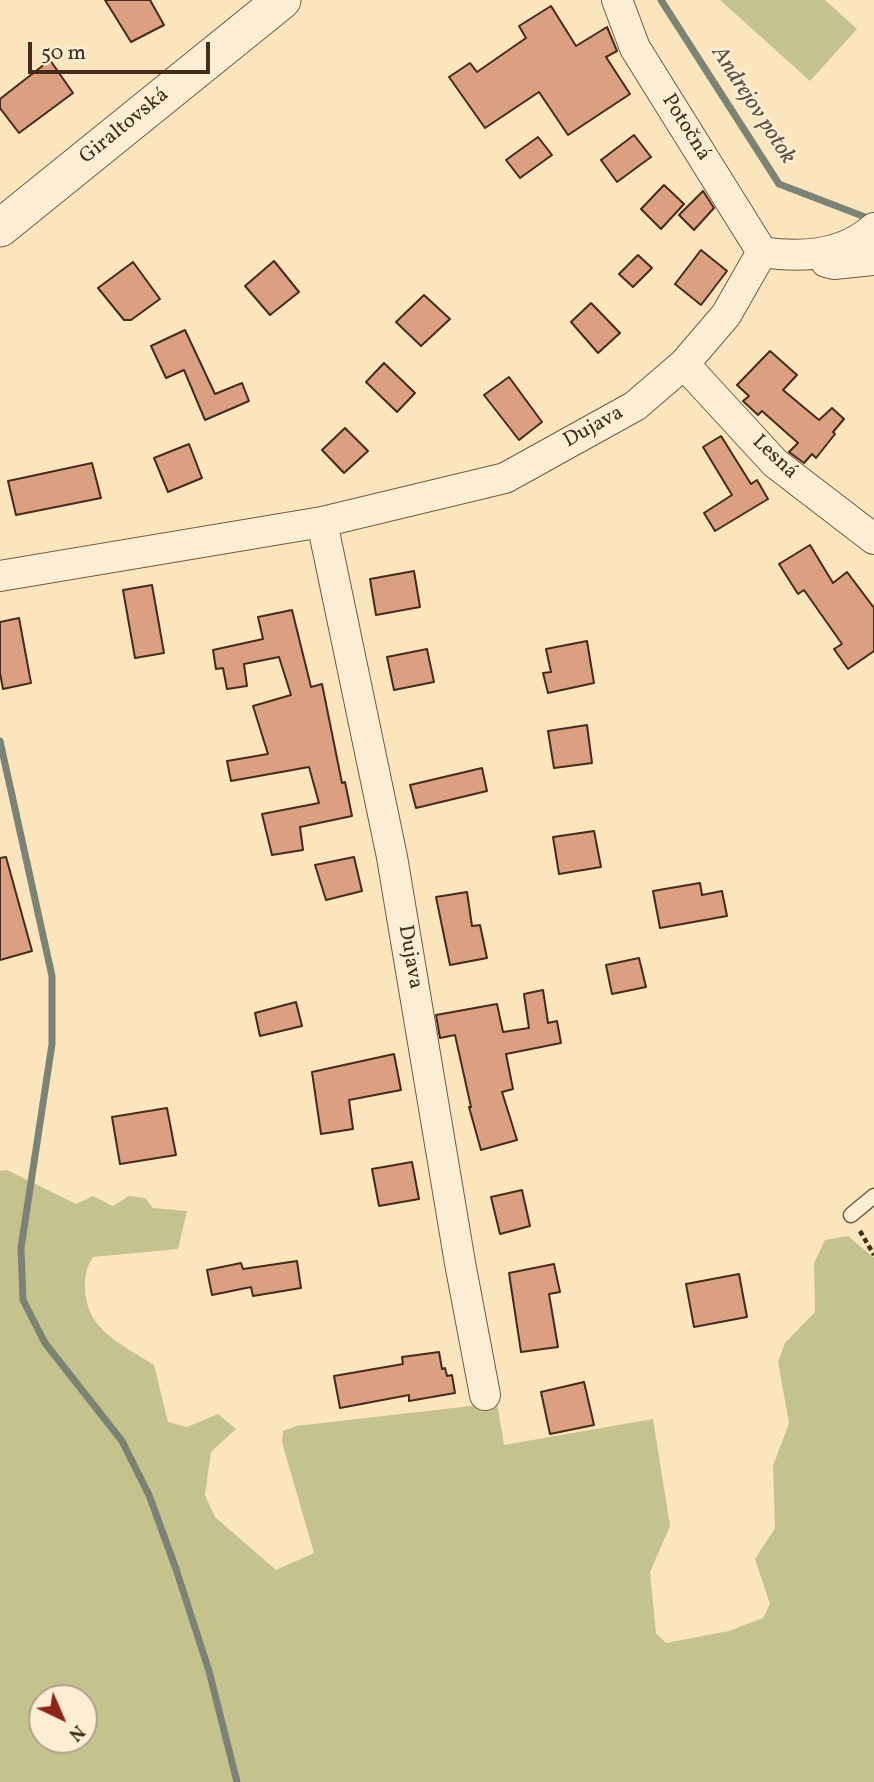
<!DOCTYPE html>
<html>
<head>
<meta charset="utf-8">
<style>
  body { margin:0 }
  #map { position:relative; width:874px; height:1782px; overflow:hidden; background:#fbe5bd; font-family:Vollkorn,serif }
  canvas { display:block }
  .north { position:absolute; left:28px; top:1684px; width:70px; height:70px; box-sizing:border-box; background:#fceed4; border:2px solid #b3a08b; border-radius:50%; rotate:136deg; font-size:19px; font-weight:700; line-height:28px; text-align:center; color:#462a1e }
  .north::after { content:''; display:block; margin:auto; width:24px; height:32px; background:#8f2418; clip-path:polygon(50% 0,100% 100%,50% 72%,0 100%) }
  .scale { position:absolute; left:28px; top:42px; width:182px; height:32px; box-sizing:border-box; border:4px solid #462a1e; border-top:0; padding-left:9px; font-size:21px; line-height:24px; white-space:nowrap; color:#462a1e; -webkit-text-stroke:5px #fceed4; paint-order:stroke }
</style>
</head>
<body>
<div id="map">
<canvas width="874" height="1782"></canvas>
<div class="north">N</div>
<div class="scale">50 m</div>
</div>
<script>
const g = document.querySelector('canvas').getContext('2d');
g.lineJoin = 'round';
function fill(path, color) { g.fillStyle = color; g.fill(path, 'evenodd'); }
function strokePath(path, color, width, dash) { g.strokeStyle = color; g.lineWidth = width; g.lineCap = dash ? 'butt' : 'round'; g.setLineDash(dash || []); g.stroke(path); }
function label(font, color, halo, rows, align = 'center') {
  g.font = font + ' Vollkorn,serif'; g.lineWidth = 5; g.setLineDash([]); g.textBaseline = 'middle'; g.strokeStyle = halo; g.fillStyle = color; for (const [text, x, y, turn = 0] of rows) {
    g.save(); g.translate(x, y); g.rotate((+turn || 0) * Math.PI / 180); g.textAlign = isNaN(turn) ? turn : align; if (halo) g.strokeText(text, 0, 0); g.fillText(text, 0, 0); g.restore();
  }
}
fill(new Path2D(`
  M720 0H825L857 29 810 81Z
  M7 1170 76 1204 93 1196 113 1206 129 1196 145 1198 153 1208 187 1211 178 1249 93 1257C86 1268 85 1274 85 1288 86 1331 122 1344 154 1365L168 1422 187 1427 218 1414 236 1429 211 1452 205 1495 215 1517 276 1570 314 1553 282 1442 283 1431 296 1426 497 1403 504 1445 653 1419 670 1526 650 1572 656 1633 666 1643 729 1631 763 1618 770 1604 755 1559 775 1528 773 1466 789 1423 778 1362 785 1343 815 1312 814 1263 825 1240 848 1236 874 1258V1782H0V1171ZM42 1698H84V1740H42Z`), '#c5c38d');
strokePath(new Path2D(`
  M661 0 779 184 873 220
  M0 741 52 976V1044L21 1248 23 1300 45 1343 122 1441 149 1495 176 1569 209 1671 237 1782`), '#7b8376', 7);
const building = new Path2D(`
  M105 0H150L164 25 131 42Z
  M551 6 576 46 607 27 617 51 606 57 630 94 568 135 539 92 485 128 449 77 470 63 477 72 526 38 519 26Z
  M50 60 73 93 19 133 0 108V99Z
  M634 135 651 157 617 182 601 160Z
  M538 137 552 155 520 178 506 160Z
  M664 185 684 204 661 229 641 209Z
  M703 191 714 208 694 230 679 215Z
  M701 250 727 271 701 305 675 284Z
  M638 255 652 268 633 287 619 274Z
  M274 261 299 292 270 315 245 286Z
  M133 262 160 299 131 320H124L98 288Z
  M424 295 450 319 421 346 396 322Z
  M591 303 620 333 598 353 571 322Z
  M185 330 215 394 242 383 249 401 205 420 184 370 166 378 151 346Z
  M770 351 797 375 783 390 819 420 832 408 844 419 833 432 835 434 816 458 812 454 804 463 789 452 798 443 762 411 758 415 743 401 749 396 737 385Z
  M384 363 415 393 397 412 366 382Z
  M509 377 542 422 519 440 484 395Z
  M345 428 368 451 344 473 322 450Z
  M721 436 751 484 757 480 768 499 715 531 704 513 732 495 703 447Z
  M189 444 202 478 168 492 154 458Z
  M92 463 101 498 16 515 8 481Z
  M810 545 833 583 847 572 874 608V651L848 669 834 649 842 644 804 590 798 594 779 564Z
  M414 571 420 607 376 615 370 579Z
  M152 585 164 653 135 658 123 590Z
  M292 610 311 687 322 684 342 783 345 782 352 816 300 827 303 850 272 855 262 814 319 803 309 767 231 781 227 761 268 754 253 706 291 695 279 657 244 664 247 686 227 689 223 668 216 669 213 650 263 639 258 617Z
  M19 618 31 683 3 689 0 673V622Z
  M587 641 594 683 548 693 543 673 551 672 546 649Z
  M427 649 434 682 394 690 387 657Z
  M587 725 592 763 554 768 548 731Z
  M482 768 487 791 416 808 410 785Z
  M594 831 601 867 559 874 553 837Z
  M6 857 32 951 0 960V858Z
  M354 857 362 891 326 900 315 865Z
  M700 883 702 895 722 891 727 916 660 928 653 891Z
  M467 892 472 926 480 925 487 958 450 965 436 897Z
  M639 958 646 987 612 994 606 965Z
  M543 990 548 1023 557 1021 561 1043 506 1054 513 1089 502 1092 517 1140 481 1150 469 1107H471L455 1035 440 1038 436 1015 497 1004 503 1032 529 1028 524 994Z
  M296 1002 302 1026 260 1036 255 1013Z
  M394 1054 401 1090 349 1100 353 1129 321 1134 312 1072Z
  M167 1108 176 1155 120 1164 112 1117Z
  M412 1162 419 1199 379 1206 372 1169Z
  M522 1190 530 1226 500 1234 491 1197Z
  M297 1261 301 1288 253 1296 251 1287 212 1295 207 1270 241 1263 243 1269Z
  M554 1264 560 1292 549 1294 558 1347 521 1352 509 1273Z
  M739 1274 747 1317 694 1327 686 1284Z
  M439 1352 442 1369 445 1368 447 1376 452 1375 455 1393 409 1401V1395L340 1408 334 1376 403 1364 402 1357Z
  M584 1382 594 1425 550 1434 541 1392Z`);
fill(building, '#daa081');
strokePath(building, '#462a1e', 2);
const service = new Path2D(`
  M851 1215 874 1196`);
const minor = new Path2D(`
  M617 0 635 48 762 252
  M762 252C801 258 843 256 874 228
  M826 262 834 264 874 260
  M684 364 775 463 874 539
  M322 522 392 857 460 1263 485 1395
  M0 576 322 522 505 478 635 406 684 364 726 315 762 252`);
const tertiary = new Path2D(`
  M0 228 282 0`);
strokePath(service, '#735946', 17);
strokePath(minor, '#735946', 32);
strokePath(tertiary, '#735946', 39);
strokePath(new Path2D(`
  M860 1231 874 1255`), '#462a1e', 4.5, [5, 3.5]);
strokePath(service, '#fceed4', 14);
strokePath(minor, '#fceed4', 30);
strokePath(tertiary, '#fceed4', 37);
label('21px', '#462a1e', '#fceed4', [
  ["Giraltovská",125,127,-39],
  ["Potočná",685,128,58],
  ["Dujava",594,428,-29],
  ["Lesná",774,458,43],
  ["Dujava",409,957,80]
]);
label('italic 23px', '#5c4f43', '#fceed4', [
  ["Andrejov potok",752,106,57]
]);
</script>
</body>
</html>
